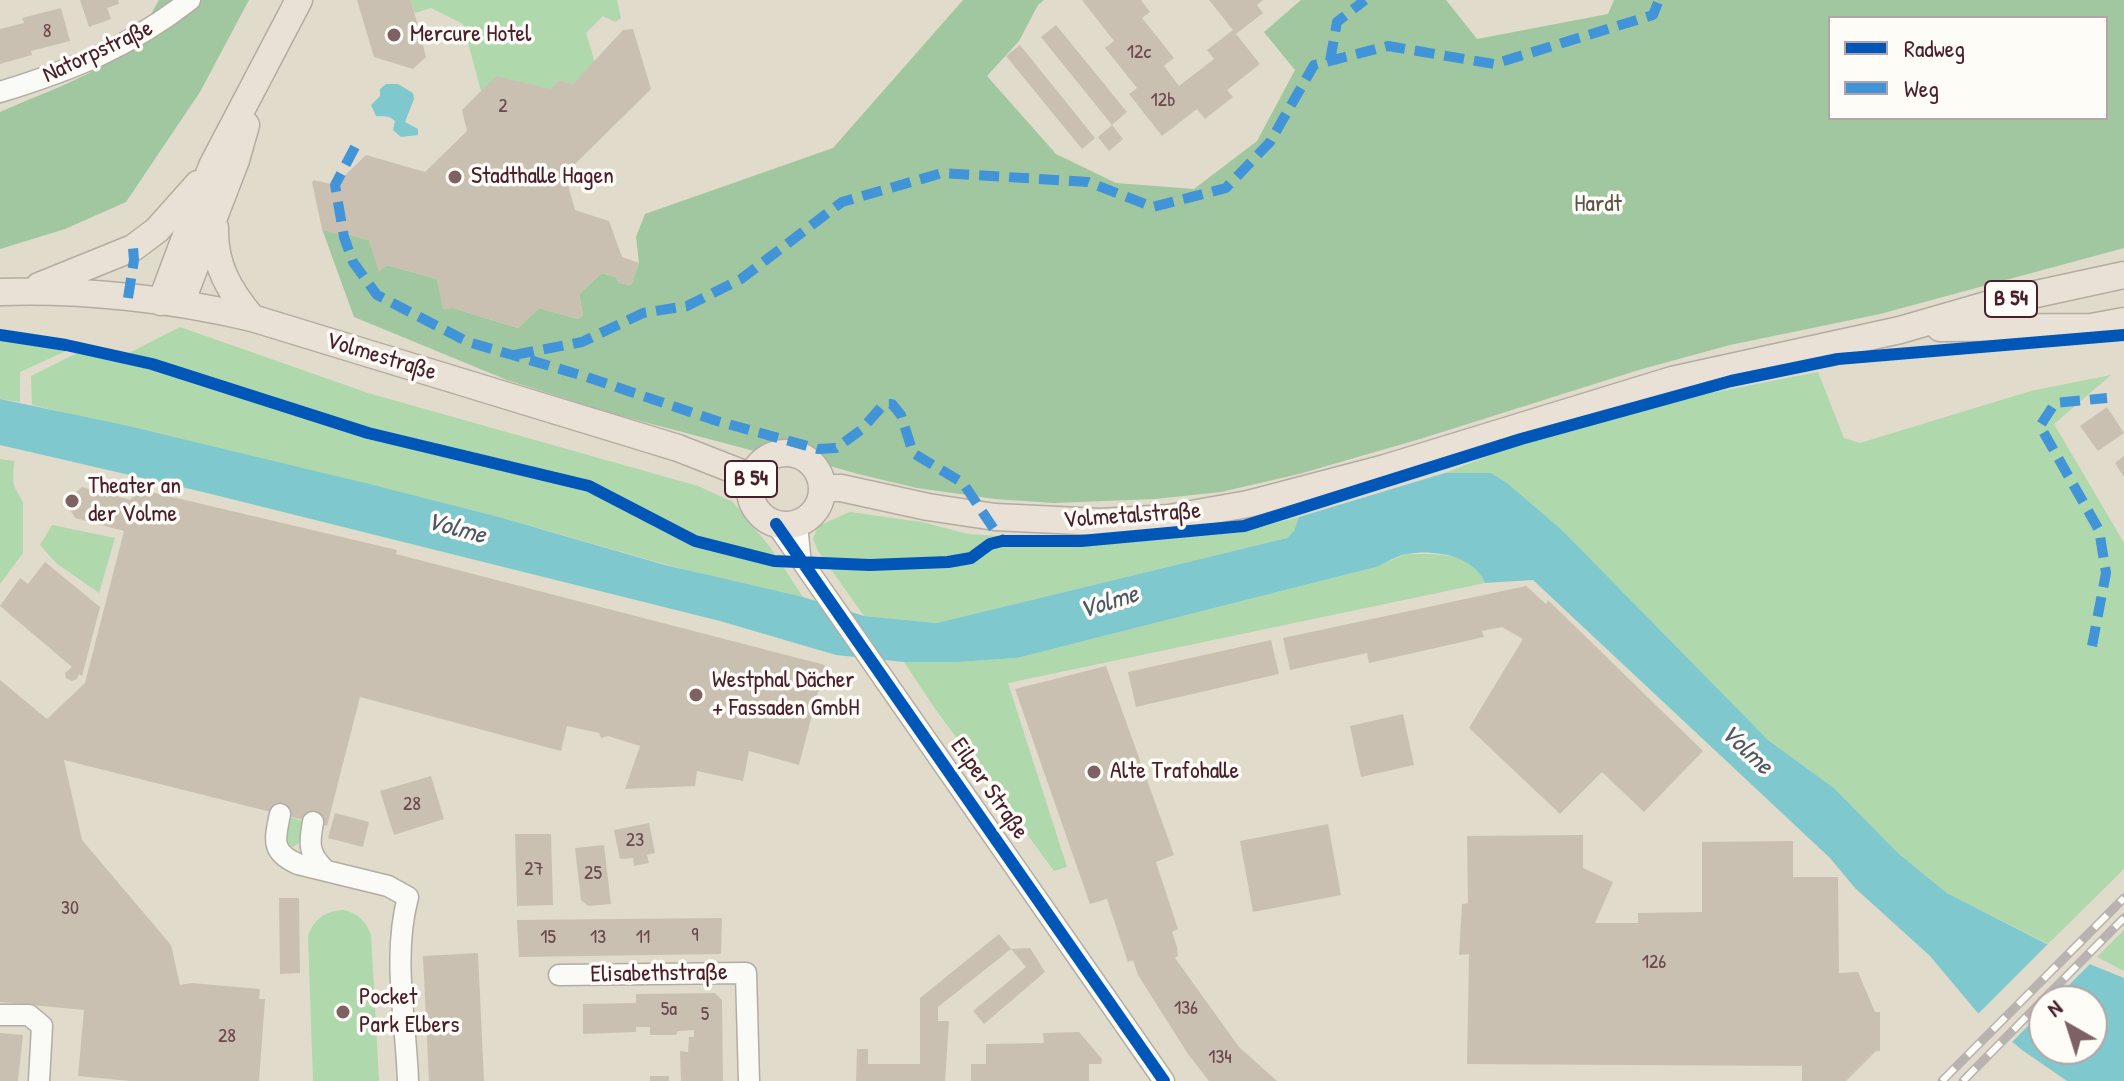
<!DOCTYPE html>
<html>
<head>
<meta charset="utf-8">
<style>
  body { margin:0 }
  #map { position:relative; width:2124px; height:1081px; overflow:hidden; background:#e0dbca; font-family:"Patrick Hand",sans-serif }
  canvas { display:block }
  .legend { position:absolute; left:1828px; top:16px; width:280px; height:104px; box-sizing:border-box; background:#fdfcf7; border:2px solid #b5a4a5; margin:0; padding:10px 14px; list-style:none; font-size:24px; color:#4a1f2b }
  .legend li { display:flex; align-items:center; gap:16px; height:40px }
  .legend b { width:40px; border:2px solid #b5a4a5 }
  .north { position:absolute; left:2028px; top:985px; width:80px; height:80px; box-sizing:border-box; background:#fdfcf7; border:2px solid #b5a4a5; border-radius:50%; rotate:321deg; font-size:22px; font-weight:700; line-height:32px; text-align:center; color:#4a1f2b }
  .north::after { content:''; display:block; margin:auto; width:28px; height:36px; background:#7e6163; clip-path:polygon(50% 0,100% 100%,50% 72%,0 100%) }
</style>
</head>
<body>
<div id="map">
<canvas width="2124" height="1081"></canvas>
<ul class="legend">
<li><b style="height:10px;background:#0057b8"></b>Radweg</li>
<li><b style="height:10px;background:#4194d7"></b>Weg</li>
</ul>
<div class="north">N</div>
</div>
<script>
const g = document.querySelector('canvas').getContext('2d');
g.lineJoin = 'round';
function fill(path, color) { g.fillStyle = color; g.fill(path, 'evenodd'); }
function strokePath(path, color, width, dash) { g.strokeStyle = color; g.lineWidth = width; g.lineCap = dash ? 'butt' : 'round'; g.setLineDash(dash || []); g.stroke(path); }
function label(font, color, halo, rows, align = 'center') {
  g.font = font + ' "Patrick Hand",sans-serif'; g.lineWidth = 7; g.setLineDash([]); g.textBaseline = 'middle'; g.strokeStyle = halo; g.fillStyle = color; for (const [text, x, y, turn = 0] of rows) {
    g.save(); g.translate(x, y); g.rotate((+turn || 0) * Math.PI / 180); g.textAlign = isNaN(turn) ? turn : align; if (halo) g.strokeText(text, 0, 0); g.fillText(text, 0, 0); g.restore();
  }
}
fill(new Path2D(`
  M411 0H617L621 18 615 22 603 16 586 33 595 63 573 84 559 80 550 89 481 91 463 24 431 8 415 13Z
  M180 327 368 393 698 486 733 502 770 547 803 597C699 578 600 544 498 517 343 477 187 442 32 405L31 376 77 353 113 361Z
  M0 339 66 351 20 372V402L0 399Z
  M1818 372 1844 438 1860 443 2031 391 2111 375 2054 424 2124 543V869L2048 944 1947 893 1899 854 1834 788 1768 740 1563 531 1491 473H1445L1498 452 1670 401Z
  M0 459 14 461C13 485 11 482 23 502V553L0 584Z
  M850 512 922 522 968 534 1100 542 1237 533 1299 517 1294 531 1287 538 938 623 864 616 818 551 813 539 818 526Z
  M52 525 115 538 99 593 56 563 40 545Z
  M1406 554C1434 554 1473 551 1485 583L1008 683 1067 867 1054 871 936 710 904 662H957L1017 658 1376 567Z
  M288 817 306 822 302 841 293 847 285 842Z
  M343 910C358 913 366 921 371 935L379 1081H313L308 936C314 919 325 911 343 910Z
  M2124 930V971L2097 957Z`), '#afd8ac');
fill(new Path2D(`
  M159 0H249L200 92 126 202 65 229 0 249V112C33 97 91 77 118 55 136 40 148 20 159 0Z
  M963 0H1044L1038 5 1019 41 987 76 1056 154 1116 183 1194 189 1257 141 1295 70 1264 32 1301 0H1446L1477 39 1608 14 1614 0H2124V248L1880 314 1730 345 1642 369 1420 439 1299 474 1221 492 1155 499 1054 503 995 499 917 488 858 474 823 464 805 451 787 445 772 446 758 452 614 414 507 380 354 317 322 229 344 236 347 234 369 240 379 271 387 265 437 279 444 309 453 308 518 328 539 308 578 319 583 315 579 294 602 273 616 277 619 283 631 285 639 263 636 237 645 214 833 148ZM1830 18H2106V118H1830Z`), '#a1c7a0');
fill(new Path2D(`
  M386 84H398L413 93 414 99 405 122 418 129V135L401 137 393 130 395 121C388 114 382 117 376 116L371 105 380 96V89Z
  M0 399 124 425 365 483 499 517 665 565 803 597 864 616 937 623 1287 538 1294 531 1299 517 1445 473H1491L1508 484 1563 531 1768 740 1834 788 1899 854 1947 893 2070 956 2124 978V1081H2067L2022 1050 1977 1012 1930 956 1855 888 1830 858 1533 580 1485 583C1474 555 1433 549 1406 554 1396 556 1386 563 1376 567L1017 658 957 662H904L836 655 720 621 203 492 0 445ZM2044 1001H2092V1049H2044Z`), '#7fc9ce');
fill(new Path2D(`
  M2051 941 2092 962 2053 1001H2044V1010L2010 1044 1976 1016Z`), '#e0dbca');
fill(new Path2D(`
  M80 0H118L119 4 107 8 111 19 89 27Z
  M357 0H411L426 57 413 69 374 57Z
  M1082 0H1141L1150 12 1142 18 1174 58 1164 66 1179 86 1214 59 1207 50 1233 30 1209 0H1263L1257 5 1263 13 1236 34 1260 64 1227 90 1233 97 1205 119 1197 109 1162 136 1129 94 1137 88 1105 48 1114 41Z
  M61 8 70 41 31 51 32 55 0 64V29L24 23 22 18Z
  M1056 25 1127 112 1112 125 1041 37Z
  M633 29 651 89 565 174 575 210 609 221 622 257 639 263 631 285 619 283 616 277 602 273 579 294 583 315 578 319 539 308 518 328 453 308 443 310 437 279 387 265 379 272 369 240 347 234 344 237 322 229 312 182 314 180 335 185 366 155 425 172 467 131 462 110 496 76 550 89 559 80 573 84 623 30Z
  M1020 45 1095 138 1082 149 1006 56Z
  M1112 125 1123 139 1109 151 1098 137Z
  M2107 407 2124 433 2098 451 2080 426Z
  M2124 456V477L2115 463Z
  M82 487 131 500 134 488 397 550 396 554 825 665 799 765 749 751 743 781 697 771 695 786 625 789 640 746 608 736 601 738 599 733 567 726 561 751 360 697 327 826 64 760 82 840 171 945 180 985 192 983 260 989 259 999H265L259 1081H130L78 1076 84 1010 0 1002V680L47 719 85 683 124 531 75 518 69 508 74 496 68 492 75 493Z
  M45 562 100 607 82 676 79 674 77 679 72 681 66 678 65 673 72 667 0 606 20 578 28 584Z
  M1526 586 1546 604 1548 600 1703 751 1644 812 1602 772 1560 814 1469 728 1523 639 1502 627 1482 631 1484 637 1369 663 1367 653 1290 670 1283 638Z
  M1271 640 1279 674 1136 707 1128 672Z
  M1106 666 1174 855 1156 862 1178 929 1172 932 1177 947 1178 956 1175 958 1239 1047 1277 1081H1209L1188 1054 1138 975 1133 960 1128 962 1107 899 1090 904 1015 689Z
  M1403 714 1414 765 1361 777 1350 726Z
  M431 776 444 819 394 835 380 791Z
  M335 813 369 822 363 847 328 838Z
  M649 823 655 853 647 855 649 863 634 866 633 858 620 859 614 830Z
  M1328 824 1341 895 1253 912 1240 841Z
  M515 834H551L553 905 517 906Z
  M1583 835V868L1613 882 1595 923H1638V913L1702 912V842L1793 841V877H1838L1839 973 1858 972 1875 1012H1880V1051H1876L1846 1081H1802V1066L1467 1064 1469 954 1459 955 1462 904 1468 903 1467 836Z
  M604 845 611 904 588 906 581 900 575 848Z
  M279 898H299L300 973 280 974Z
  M722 918 721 954 519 957 517 920Z
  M999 934 1011 949 938 1007V1021H949L945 1081H856L857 1049H868V1064H920V998Z
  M1030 948 1045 972 984 1024 973 1011 1026 967 1011 949Z
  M478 953 484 1081H429L423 956Z
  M715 993 722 1000 723 1081H681L680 1051 688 1052 689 1037H694V1030L678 1031 676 1035H650V1027H636V1032L583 1034V1004L636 1003V994Z
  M1079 1032 1102 1059 1101 1064H1089V1081H971V1064H986V1044L1044 1043 1043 1033Z
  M0 1033 23 1035 18 1081H0Z
  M650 1076H669V1081H650Z`), '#cac0b1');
const minor = new Path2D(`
  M0 92C72 70 130 47 190 0
  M776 524 1164 1081
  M797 524 800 555
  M280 814C275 839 270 852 298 864L388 886 408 897C392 957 406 1020 408 1081
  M313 822C309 844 308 853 325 870
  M559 975 746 973 749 1081
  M0 1015H29L42 1026 39 1081`);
const major = new Path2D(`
  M215 228C214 265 229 290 252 318
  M39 286 133 248 157 230 198 184
  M0 292C81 289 173 299 252 318L678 448 752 477
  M161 302 212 166 299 0
  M181 303 236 160 246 125
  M1940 328 2091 327 2124 321
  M750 489a36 36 0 1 1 72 0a36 36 0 1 1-72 0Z
  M822 488H841L928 507 995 517 1100 522 1169 518 1248 504 1385 468 1672 380 1900 330 1990 304 2124 275`);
strokePath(minor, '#b3aca2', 23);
strokePath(major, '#b3aca2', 29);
strokePath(minor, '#fafaf7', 20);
strokePath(major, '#e9e1d5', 26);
const rail = new Path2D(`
  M1942 1081 2124 898
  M1963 1081 2124 918`);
strokePath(rail, '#b8b2b1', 9);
strokePath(rail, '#fdfcf7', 6, [18]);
strokePath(new Path2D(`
  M1330 61 1337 22 1365 0
  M355 147 335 185 344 237 353 262 377 295 468 342 584 376 717 421 818 449 836 448 861 430 884 404H892L901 415 913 453 963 483 1002 541
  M128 298 134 260 133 248
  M514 355 582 342 643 313 687 306 741 279 842 202 942 173 1088 182 1153 207 1226 188 1270 142 1314 65 1388 46 1494 64 1653 15 1659 0
  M2092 646 2106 573 2099 530 2040 426 2055 403 2107 398`), '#4194d7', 10, [20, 10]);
strokePath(new Path2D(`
  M0 335 66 345 152 364 368 433 589 486 695 541 774 561 870 565 948 562 971 558 990 544 1002 541H1081L1244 526 1521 439 1731 381 1838 359 2124 335
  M776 524 1164 1081`), '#0057b8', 12);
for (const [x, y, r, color] of [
  [394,35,8,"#7e6163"],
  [455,177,8,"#7e6163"],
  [72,501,8,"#7e6163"],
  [696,695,8,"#7e6163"],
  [1094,772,8,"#7e6163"],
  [343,1012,8,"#7e6163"]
]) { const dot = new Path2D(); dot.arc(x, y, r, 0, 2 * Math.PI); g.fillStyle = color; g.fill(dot); strokePath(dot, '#fdfcf7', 3); }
label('20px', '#6a474c', null, [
  ["8",47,32],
  ["12c",1139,53],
  ["12b",1163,101],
  ["2",503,107],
  ["28",412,805],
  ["23",635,841],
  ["27",534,870],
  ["25",593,874],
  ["30",70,909],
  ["9",695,936],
  ["15",548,938],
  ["13",598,938],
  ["11",643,938],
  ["126",1654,963],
  ["136",1186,1009],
  ["5a",669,1010],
  ["5",705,1015],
  ["28",227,1037],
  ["134",1220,1058]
]);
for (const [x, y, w] of [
  [2011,299,52],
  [751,479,52]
]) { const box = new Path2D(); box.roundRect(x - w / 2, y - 18, w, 36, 6); g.fillStyle = '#fdfcf7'; g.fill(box); strokePath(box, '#4a1f2b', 2); }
label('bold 22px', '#4a1f2b', null, [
  ["B 54",2011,299],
  ["B 54",751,479]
]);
label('24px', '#4a1f2b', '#fdfcf7', [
  ["Mercure Hotel",410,35],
  ["Stadthalle Hagen",471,177],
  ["Theater an",88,487],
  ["der Volme",88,515],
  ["Westphal Dächer",712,681],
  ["+ Fassaden GmbH",712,709],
  ["Alte Trafohalle",1110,772],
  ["Pocket",359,998],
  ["Park Elbers",359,1026]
], 'left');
label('24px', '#4a1f2b', '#fdfcf7', [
  ["Natorpstraße",98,52,-25],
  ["Volmestraße",381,357,17],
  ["Volmetalstraße",1132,516,-4],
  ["Eilper Straße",989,789,55],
  ["Elisabethstraße",659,974,-1]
]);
label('24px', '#5c564a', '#fdfcf7', [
  ["Hardt",1598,205]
]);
label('italic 26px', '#4e5864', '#fdfcf7', [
  ["Volme",456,529,15],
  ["Volme",1109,603,-17],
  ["Volme",1746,750,43]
]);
</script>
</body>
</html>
